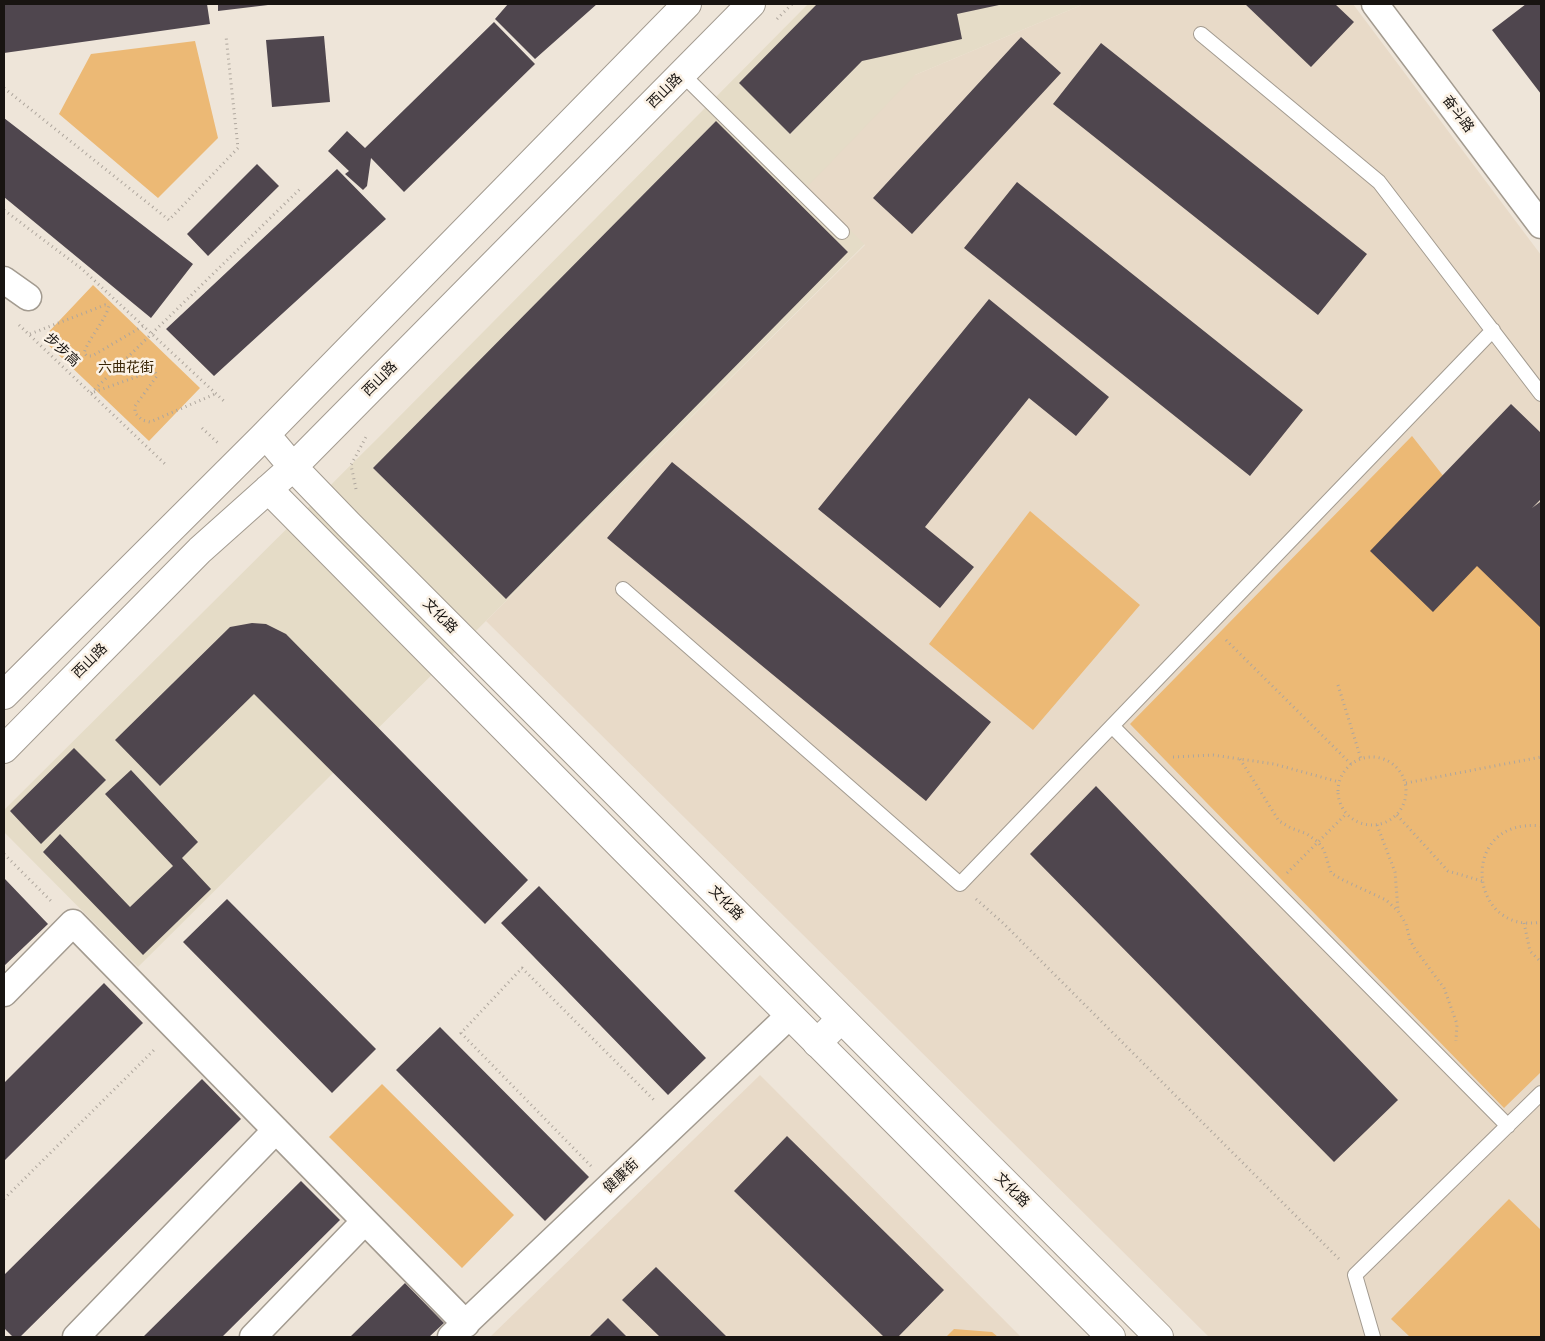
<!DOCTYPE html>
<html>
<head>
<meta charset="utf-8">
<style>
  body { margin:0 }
  #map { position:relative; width:1545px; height:1341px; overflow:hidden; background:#eee5d9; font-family:Inter,sans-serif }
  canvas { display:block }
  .frame { position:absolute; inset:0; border:5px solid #181411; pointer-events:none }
</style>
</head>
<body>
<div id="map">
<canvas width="1545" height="1341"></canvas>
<div class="frame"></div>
</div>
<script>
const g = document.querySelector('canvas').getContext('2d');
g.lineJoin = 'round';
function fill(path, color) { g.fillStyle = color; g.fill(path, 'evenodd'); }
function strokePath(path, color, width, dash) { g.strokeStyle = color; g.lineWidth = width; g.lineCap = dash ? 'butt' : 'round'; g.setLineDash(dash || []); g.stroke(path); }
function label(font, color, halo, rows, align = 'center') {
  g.font = font + ' Inter,"Noto Sans SC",sans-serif'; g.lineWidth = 5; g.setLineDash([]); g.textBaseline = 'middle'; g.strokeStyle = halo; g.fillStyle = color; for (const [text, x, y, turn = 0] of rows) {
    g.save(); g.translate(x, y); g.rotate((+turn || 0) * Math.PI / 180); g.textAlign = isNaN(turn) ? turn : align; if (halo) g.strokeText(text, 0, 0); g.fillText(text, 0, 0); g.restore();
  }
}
fill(new Path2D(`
  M808 4H1084L915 75 865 244 138 967 4 832V810L385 431Z`), '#e5dcc7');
fill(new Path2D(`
  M1084 4H1353L1541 255V1337H1209L486 621 865 245 807 187 915 75Z
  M760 1075 1021 1337H490Z`), '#e8dac8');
fill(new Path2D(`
  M195 41 218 138 158 198 59 114 91 54Z
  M93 285 200 388 149 441 42 339Z
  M1412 436 1541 601V1072L1504 1108 1130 724Z
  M1030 511 1140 605 1033 730 929 644Z
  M382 1084 514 1215 462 1268 329 1137Z
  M1509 1199 1541 1230V1337H1410L1391 1319Z
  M954 1329 992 1332 998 1337H946Z`), '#ecb975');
fill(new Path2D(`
  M4 4H207L210 24 4 53Z
  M218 4H268V5L218 11Z
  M508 4H597L535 59 495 19Z
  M817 4H999V5L957 14 962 39 862 61 790 134 739 83Z
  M1245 4H1335L1354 22 1311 67Z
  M1526 4H1541V94L1492 30Z
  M494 22 535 64 404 192 371 158 367 186 363 190 345 174 349 171 328 151 347 131 365 148Z
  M324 36 330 102 272 107 266 40Z
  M1021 37 1061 73 912 234 873 198Z
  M1101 43 1367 254 1318 315 1053 104Z
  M4 118 193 264 151 318 4 197Z
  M716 121 848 252 506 599 373 468Z
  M257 164 279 186 208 256 187 234Z
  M337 169 386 219 214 376 166 329Z
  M1017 182 1303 410 1250 476 964 248Z
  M989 299 1109 397 1076 436 1029 398 925 527 974 567 940 608 818 509Z
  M1511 404 1541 433V499L1532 508 1540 502 1541 503V628L1477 566 1433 612 1370 551Z
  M672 462 991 722 926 801 607 538Z
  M252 623 266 624 286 634 528 880 485 924 254 694 160 786 115 740 230 627Z
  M74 748 106 780 41 844 10 811Z
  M131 770 198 842 182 858 211 889 143 955 43 852 60 834 130 907 173 866 105 794Z
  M1096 786 1398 1100 1334 1162 1030 854Z
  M4 878 48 924 4 966Z
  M539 886 706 1058 668 1095 501 923Z
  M227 899 376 1049 332 1093 183 942Z
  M104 983 143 1023 4 1161V1083Z
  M440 1027 589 1177 545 1221 396 1070Z
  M202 1079 241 1119 20 1337H13L4 1328V1275Z
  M787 1136 944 1290 898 1337H884L734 1191Z
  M301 1181 340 1220 222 1337H143Z
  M656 1267 727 1337H660L622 1300Z
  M405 1283 444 1323 429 1337H350Z
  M608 1318 627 1337H589Z`), '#4f464e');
const service = new Path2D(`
  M1201 34 1379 182 1541 394
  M682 74 842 232
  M623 589 960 884 1493 330
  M1112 726 1508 1126
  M1373 1337 1355 1275 1541 1093`);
const minor = new Path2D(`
  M1375 4 1541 225
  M4 280 28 297
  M4 993 73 923 466 1324
  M76 1337 276 1130
  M253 1337 365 1221
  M451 1337 790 1015`);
const tertiary = new Path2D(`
  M817 1043 841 1019`);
const secondary = new Path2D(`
  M266 435 293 467 349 525 1159 1337
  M268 489 626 851 1111 1337
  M4 695 262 438 687 4
  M4 749 200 550 293 467 751 4`);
strokePath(service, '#a39b90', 16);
strokePath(minor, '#a39b90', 29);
strokePath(tertiary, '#a39b90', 30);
strokePath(secondary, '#a39b90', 30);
strokePath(new Path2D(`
  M777 19 792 4
  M4 88 169 220 238 148 226 36
  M4 210 82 269 226 403
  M19 325 165 464
  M30 334 105 305 109 306C104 323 90 336 84 353L87 356H92L143 326
  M94 392 150 372H155L157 376 135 406V413L142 420 150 422 215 394
  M91 393 302 187
  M202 428 218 443
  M356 489 351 465 366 437
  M1226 640 1351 764
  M1338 685 1361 759
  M1338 791a34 34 0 1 1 68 0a34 34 0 1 1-68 0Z
  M1173 757 1213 755 1274 764 1339 782
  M1240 759 1279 821 1291 828 1307 834 1318 842 1324 850 1331 873 1343 880 1386 900 1398 911 1406 924 1410 940 1415 949 1444 988 1457 1024 1456 1041
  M1406 783 1541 757
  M1397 815 1448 871 1482 881
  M1377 825 1395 872 1398 910
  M1541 826C1457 817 1468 936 1541 922
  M4 854 53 903
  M1287 873 1346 814
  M976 899 1003 923 1339 1259
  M1524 923 1530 951 1541 962
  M591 1166 461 1033 522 968 656 1102
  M4 1199 156 1048`), '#aea69d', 3, [1, 4]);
strokePath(service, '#fff', 14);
strokePath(minor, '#fff', 26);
strokePath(tertiary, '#fff', 28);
strokePath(secondary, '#fff', 28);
label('14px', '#181411', '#fbf2e6', [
  ["西山路",665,91,-45],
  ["奋斗路",1458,114,53],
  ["步步高",62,350,43],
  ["西山路",380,379,-45],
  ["文化路",440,616,45],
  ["西山路",90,661,-45],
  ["文化路",726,903,45],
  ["健康街",621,1176,-43],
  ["文化路",1012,1190,45]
]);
label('14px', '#3a2606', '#fbf2e6', [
  ["六曲花街",126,368]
]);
</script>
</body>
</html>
